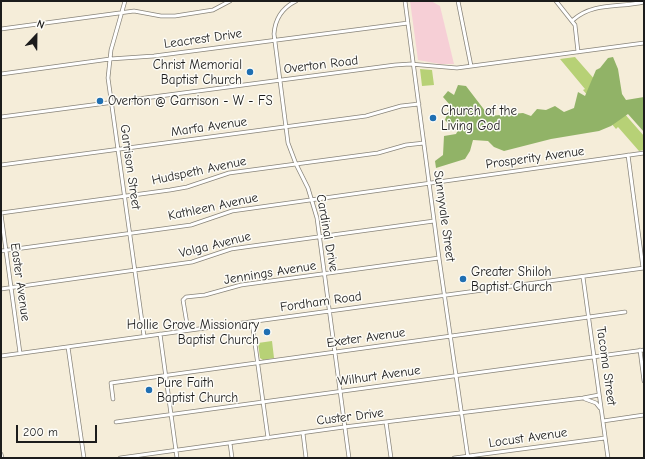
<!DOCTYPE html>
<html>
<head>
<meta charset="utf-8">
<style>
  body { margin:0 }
  #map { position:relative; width:645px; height:459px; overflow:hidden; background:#f5edd9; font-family:"Comic Neue",sans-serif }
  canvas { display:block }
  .frame { position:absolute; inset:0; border:2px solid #1c1c1c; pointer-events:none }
  .north { position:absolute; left:16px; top:16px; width:40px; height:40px; -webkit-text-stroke:3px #fdfcf7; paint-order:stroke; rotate:22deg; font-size:11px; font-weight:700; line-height:16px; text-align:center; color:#1c1c1c }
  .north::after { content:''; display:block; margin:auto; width:14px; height:18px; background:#1c1c1c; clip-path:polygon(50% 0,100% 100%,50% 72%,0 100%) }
  .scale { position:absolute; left:16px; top:425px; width:81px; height:18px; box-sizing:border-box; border:2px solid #1c1c1c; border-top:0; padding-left:5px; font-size:12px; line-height:14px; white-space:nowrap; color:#1c1c1c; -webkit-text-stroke:3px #fdfcf7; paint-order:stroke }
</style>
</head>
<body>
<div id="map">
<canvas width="645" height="459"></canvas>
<div class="frame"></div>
<div class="north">N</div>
<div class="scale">200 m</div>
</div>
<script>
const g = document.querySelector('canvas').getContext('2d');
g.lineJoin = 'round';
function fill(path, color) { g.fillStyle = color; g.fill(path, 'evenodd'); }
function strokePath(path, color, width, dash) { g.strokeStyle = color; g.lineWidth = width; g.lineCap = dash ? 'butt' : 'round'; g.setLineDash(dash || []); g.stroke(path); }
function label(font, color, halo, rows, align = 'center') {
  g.font = font + ' "Comic Neue",sans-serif'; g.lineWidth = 3; g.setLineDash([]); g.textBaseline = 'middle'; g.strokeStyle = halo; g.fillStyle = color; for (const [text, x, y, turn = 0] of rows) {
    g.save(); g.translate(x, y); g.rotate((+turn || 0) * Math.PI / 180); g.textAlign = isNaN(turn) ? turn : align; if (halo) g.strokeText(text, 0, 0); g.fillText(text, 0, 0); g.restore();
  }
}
fill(new Path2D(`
  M410 1H431L440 6 454 64H440L418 60Z`), '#f6cfd6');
fill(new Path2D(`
  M575 57 644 136V150L639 151 618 127 616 129 583 90 585 89 560 59Z
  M420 69 432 70 434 85 422 86Z
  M272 341 274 358 263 360 260 358 258 343Z`), '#b7d176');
fill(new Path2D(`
  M613 57 618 69 622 94 626 100 644 97V113H643L644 114V132L628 114 611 126 599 131 551 139 504 151 494 147 488 141 473 140 470 151 465 159 436 168 435 161 443 155 444 136 456 134 459 128 451 126 445 120 450 105 443 97 448 91 454 95 458 85 466 86 489 116 523 113 531 116 537 109 546 110 555 106 564 112 574 108 578 92 585 96 596 70 600 68 608 58Z`), '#91b367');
const minor = new Path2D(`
  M125 1 111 50 108 78 144 336
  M296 1C282 8 275 19 274 34L288 143 296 164 308 188 317 218 349 458
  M405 1 439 258 468 458
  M458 1 471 66
  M556 1 575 25 578 52
  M573 20C593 2 619 8 644 2
  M1 29 134 11 161 16H175L213 10 230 1
  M1 74 110 59 154 56 408 23
  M1 117 395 65 410 64 457 68 644 43
  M628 155 643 268
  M1 165 366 116 401 106 419 104
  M1 213 170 190 187 187 229 173 378 153 406 145 424 143
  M1 214 20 353
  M1 251 191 225 232 211 644 153
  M583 277 608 458
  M1 289 192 262 231 249 245 247 434 221
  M252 322 268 438
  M188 330 183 300 186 297 205 295 241 285 439 258
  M160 334 177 458
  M68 347 84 458
  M640 350 644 381
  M1 356 644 268
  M113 399 111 383 625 312
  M585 399 596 403 600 408
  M603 421 644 415
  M116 422 644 350
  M386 422 391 458
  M303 433 306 458
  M230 443 232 458
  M1 454 2 458
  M120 458 344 427 583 398 599 395
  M454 458 605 438`);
strokePath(minor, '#88847a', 4.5);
strokePath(minor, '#fff', 3);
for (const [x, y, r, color] of [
  [250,72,4,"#1f6fb2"],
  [100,101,4,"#1f6fb2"],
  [433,118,4,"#1f6fb2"],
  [463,279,4,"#1f6fb2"],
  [267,332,4,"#1f6fb2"],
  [149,390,4,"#1f6fb2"]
]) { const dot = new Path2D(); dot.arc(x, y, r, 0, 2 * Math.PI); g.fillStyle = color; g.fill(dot); strokePath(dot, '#fdfcf7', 1.5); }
label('13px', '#1c1c1c', '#fdfcf7', [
  ["Leacrest Drive",203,39,-8],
  ["Overton Road",321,65,-7],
  ["Marfa Avenue",209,127,-8],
  ["Prosperity Avenue",535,158,-8],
  ["Garrison Street",130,167,82],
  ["Hudspeth Avenue",199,171,-12],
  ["Kathleen Avenue",213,207,-12],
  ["Sunnyvale Street",444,216,82],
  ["Cardinal Drive",327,233,80],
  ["Volga Avenue",215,245,-14],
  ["Jennings Avenue",270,273,-9],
  ["Easter Avenue",20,282,82],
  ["Fordham Road",321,302,-8],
  ["Exeter Avenue",366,338,-8],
  ["Tacoma Street",606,366,82],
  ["Wilhurt Avenue",379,376,-8],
  ["Custer Drive",350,417,-7],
  ["Locust Avenue",528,438,-8]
]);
label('13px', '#1c1c1c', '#fdfcf7', [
  ["Christ Memorial",242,65,"right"],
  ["Baptist Church",242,80,"right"],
  ["Overton @ Garrison - W - FS",108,101],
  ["Church of the",441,111],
  ["Living God",441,126],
  ["Greater Shiloh",471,272],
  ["Baptist Church",471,287],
  ["Hollie Grove Missionary",259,325,"right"],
  ["Baptist Church",259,340,"right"],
  ["Pure Faith",157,383],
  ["Baptist Church",157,398]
], 'left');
</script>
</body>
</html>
